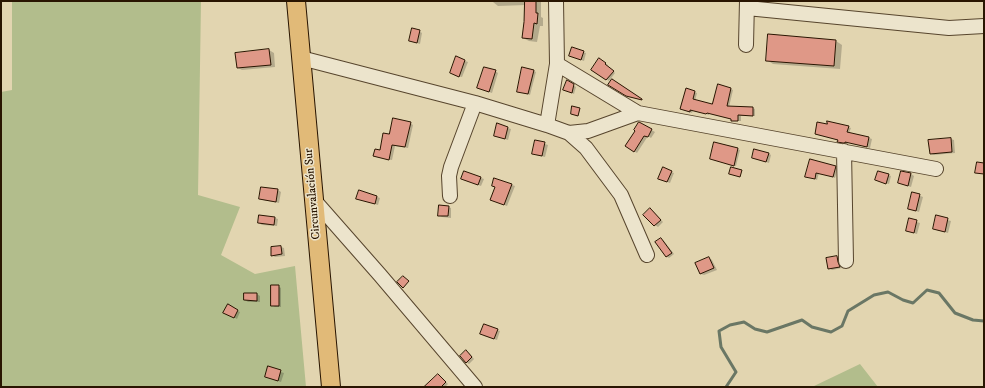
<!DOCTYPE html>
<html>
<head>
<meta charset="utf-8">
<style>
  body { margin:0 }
  #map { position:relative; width:985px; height:388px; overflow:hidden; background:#e2d5b0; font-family:"IM FELL DW Pica",serif }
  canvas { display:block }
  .frame { position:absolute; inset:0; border:2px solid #291501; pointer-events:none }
</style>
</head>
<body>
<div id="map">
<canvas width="985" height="388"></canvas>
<div class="frame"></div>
</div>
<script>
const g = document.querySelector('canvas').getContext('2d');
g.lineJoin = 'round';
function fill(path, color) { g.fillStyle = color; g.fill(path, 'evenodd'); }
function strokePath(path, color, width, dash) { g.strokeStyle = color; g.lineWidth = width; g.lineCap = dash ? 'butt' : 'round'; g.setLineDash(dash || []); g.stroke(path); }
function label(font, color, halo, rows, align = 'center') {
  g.font = font + ' "IM FELL DW Pica",serif'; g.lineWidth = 3; g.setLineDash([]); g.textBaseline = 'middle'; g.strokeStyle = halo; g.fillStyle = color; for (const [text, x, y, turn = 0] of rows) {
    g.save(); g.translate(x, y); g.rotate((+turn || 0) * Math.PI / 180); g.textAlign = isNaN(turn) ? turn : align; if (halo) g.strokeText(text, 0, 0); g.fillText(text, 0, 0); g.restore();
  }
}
fill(new Path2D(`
  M12 1H201L198 195 240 207 221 255 255 274 295 266 306 387H1V92L12 90Z
  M860 364 878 387H812Z`), '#b2bd8c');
fill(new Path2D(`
  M493 1H541V17L543 18V26H540L537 42 529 41 523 38 526 5 498 6 493 2Z
  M419 31 422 33 420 44 410 41Z
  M769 35 836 41 842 45 840 69 773 64 767 60Z
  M269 50 274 53 275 67 242 70 238 68Z
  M583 52 586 53 584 61 570 56Z
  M457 58 468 62 462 77 454 75Z
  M599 60 608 65 607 66 615 73 609 81 592 70Z
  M495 71 498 73 492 93 478 88Z
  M534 71 536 72 530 95 520 92Z
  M567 81 576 87 574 94 567 91Z
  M687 89 697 93 695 101 713 106 731 89 733 90 729 107 753 108 755 109V116H741V121H734L732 119 709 113V115L693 110 692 113 684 110 682 109Z
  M410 123 413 125 408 148 395 146 392 160 377 157 374 156 381 151 390 136Z
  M639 123 655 132 651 138 648 136 637 153 626 146 636 130Z
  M498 125 511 129 508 140 495 136Z
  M848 127 851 128 849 133 869 138 872 139 870 148 847 142 846 144 841 143 838 141 839 140 818 135 816 134Z
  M951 139 954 140 955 153 934 155 931 154Z
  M536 141 548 145 545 157 536 155Z
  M715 143 740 150 736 166 711 159Z
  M768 153 771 155 769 163 753 158Z
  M811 160 838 168 835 178 819 173 817 180 809 177Z
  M465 172 484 179 481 186 465 180Z
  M671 172 674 173 670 183 662 180Z
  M902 172 911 174 914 176 911 187 902 184Z
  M888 175 891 176 889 184 876 180Z
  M495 179 515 186 507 206 494 201 496 187Z
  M262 188 278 190 281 192 279 203 263 200 260 198Z
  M360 191 380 198 378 205 358 199Z
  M913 193 923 197 919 212 909 209Z
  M448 207 451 208V218L442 217 439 215Z
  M653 211 663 222 658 227 655 225Z
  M260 216 275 218 278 219 277 226 262 225 259 223Z
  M937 217 951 221 948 233 937 230Z
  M910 220 920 223 917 234 907 231Z
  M661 239 664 241 674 254 669 258 666 256Z
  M281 247 284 248 285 256 275 257 272 255V248Z
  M837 257 840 259V264L842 268 832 270 829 268 827 259Z
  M709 258 712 260 717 270 704 275 701 274Z
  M278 286 281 288V307H275L272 305Z
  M257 294 260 296V302H248L245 300Z
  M228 306 240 312 237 319 225 312Z
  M497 330 500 331 497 340 484 336Z
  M469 353 474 359 469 364 466 362Z
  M268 368 284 373 281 382 269 378Z
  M438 375 441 377 448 384 445 387H426Z`), '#0003');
strokePath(new Path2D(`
  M726 387 736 372 721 347 719 331 730 325 744 322 755 329 767 332 802 320 812 327 831 332 842 326 848 311 874 295 888 292 903 300 913 303 927 290 939 293 955 313 973 320 984 321`), '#6a7765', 3);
const building = new Path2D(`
  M525 1H536V13H538L537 24 534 23 532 39 522 38 524 22Z
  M412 28 420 30 417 43 409 41Z
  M768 34 836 40 834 66 766 61Z
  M572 47 584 51 581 60 569 56Z
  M269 49 271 65 237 68 235 53Z
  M456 56 465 60 459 77 450 73Z
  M599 58 606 63 605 64 614 71 606 80 591 70Z
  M484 67 496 70 489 92 477 88Z
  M522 67 534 70 528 94 517 92Z
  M612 79 642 99V100L626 96 608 85Z
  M567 80 574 84 572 93 563 90Z
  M718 84 731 88 727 106 753 107V116L738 115V121H731V119L707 113 706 114 690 110V112L680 109 686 88 695 91 693 99 712 104Z
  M572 106 580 108 578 116 571 114Z
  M393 118 411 122 405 147 392 145 389 160 373 156 375 149 380 150 383 133 389 134Z
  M827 121 849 126 847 132 869 137 867 147 845 142V143H843L837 142 838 140 815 134 817 122 827 124Z
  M639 122 652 129 648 137 644 136 634 152 625 146 635 131 634 130Z
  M497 123 508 127 505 139 494 136Z
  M951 138 952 152 930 154 928 140Z
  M535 140 545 142 542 156 532 154Z
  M714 142 738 148 734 166 710 159Z
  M754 149 769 153 766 162 752 158Z
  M810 159 836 166 833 177 816 173 815 179 805 177Z
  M977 162 984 163V174L975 173Z
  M663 167 672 171 667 182 658 179Z
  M731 167 742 170 740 177 729 174Z
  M464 171 481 177 478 185 461 179Z
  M878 171 889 174 886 184 875 180Z
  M901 171 911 173 908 186 898 183Z
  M494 178 512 184 504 205 490 200 495 187 492 186Z
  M261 187 278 189 276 202 259 199Z
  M359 190 377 196 375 204 356 199Z
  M912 192 920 194 916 211 908 209Z
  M439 205 449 206 448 216H438Z
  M650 208 661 220 654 226 643 215Z
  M259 215 275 217 274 225 258 223Z
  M936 215 948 218 945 232 933 229Z
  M909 218 917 220 914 233 906 231Z
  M661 238 672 253 666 257 655 242Z
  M281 246 282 254 271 256V247Z
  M837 256 838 262 840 267 828 269 826 258Z
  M709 257 714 268 700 274 695 263Z
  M403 276 409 281 403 288 397 282Z
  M271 285H279V306H271Z
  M244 293H257V301L244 300Z
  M228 304 238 310 234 318 223 313Z
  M484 324 498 329 494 339 480 334Z
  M466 350 472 357 466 363 460 356Z
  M268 366 281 370 278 381 265 377Z
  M438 374 446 382 441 387H424Z`);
fill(building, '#df9887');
strokePath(building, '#291501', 1);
const minor = new Path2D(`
  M747 8 949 28 984 26
  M746 45 747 1
  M301 58 475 103 547 125 569 133 588 131 638 113 936 169
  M557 64 638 113
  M547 125 557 64 556 1
  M569 133 586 148 621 195 647 255
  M844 151 846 261
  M450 196 449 176 451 167 475 103
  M314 200 380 275 475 387`);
const major = new Path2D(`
  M296 1 331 387`);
strokePath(minor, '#57452d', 16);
strokePath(major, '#291501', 20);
strokePath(minor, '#ece4cc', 14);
strokePath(major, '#e1ba78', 18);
label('12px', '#291501', '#ece4cc', [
  ["Circunvalación Sur",313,194,-95]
]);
</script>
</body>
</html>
